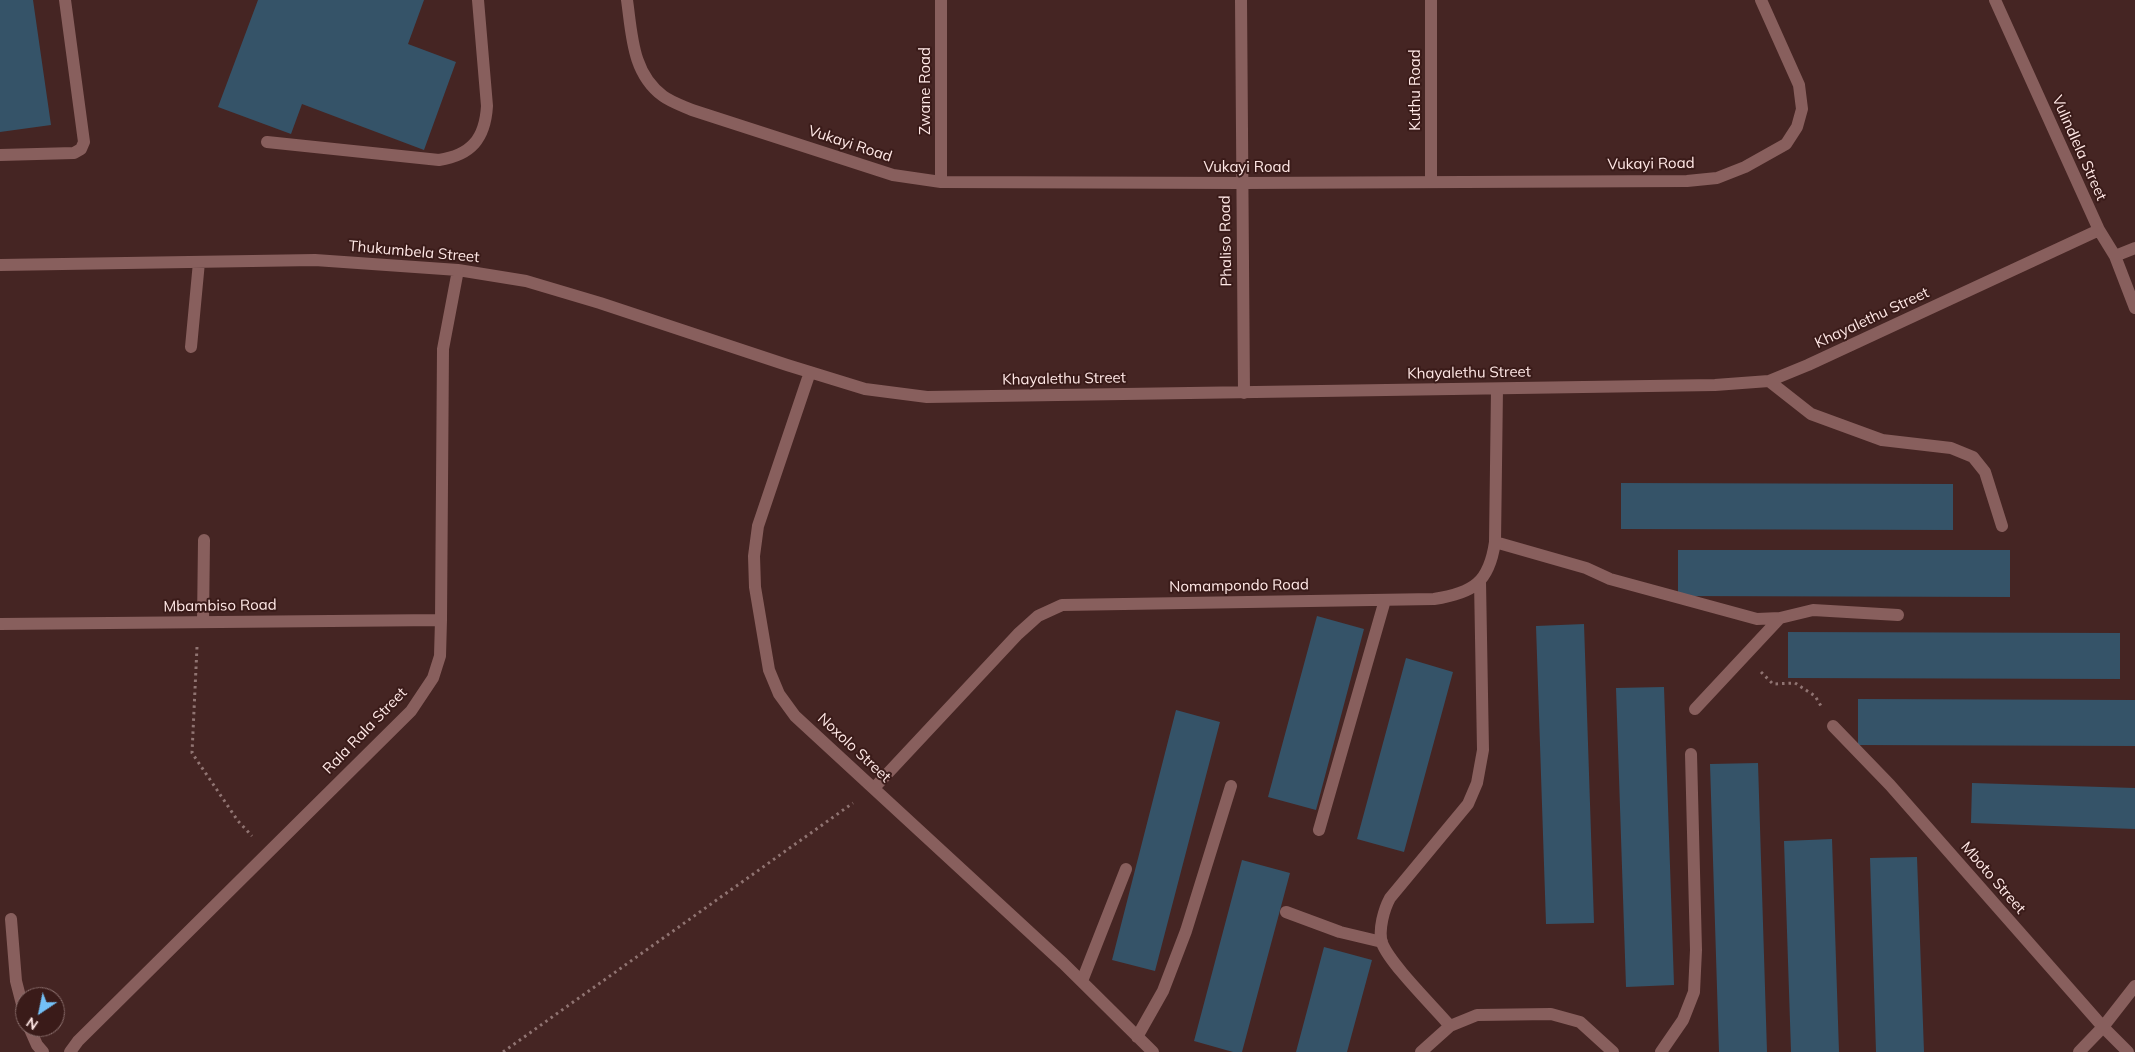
<!DOCTYPE html>
<html>
<head>
<meta charset="utf-8">
<style>
  body { margin:0 }
  #map { position:relative; width:2135px; height:1052px; overflow:hidden; background:#452523; font-family:Mulish,sans-serif }
  canvas { display:block }
  .north { position:absolute; left:15px; top:987px; width:50px; height:50px; box-sizing:border-box; background:#3a1b19; border:1px solid #896d6b; border-radius:50%; rotate:214deg; font-size:14px; font-weight:700; line-height:20px; text-align:center; color:#ffe8e6 }
  .north::after { content:''; display:block; margin:auto; width:18px; height:22px; background:#73c0f6; clip-path:polygon(50% 0,100% 100%,50% 72%,0 100%) }
</style>
</head>
<body>
<div id="map">
<canvas width="2135" height="1052"></canvas>
<div class="north">N</div>
</div>
<script>
const g = document.querySelector('canvas').getContext('2d');
g.lineJoin = 'round';
function fill(path, color) { g.fillStyle = color; g.fill(path, 'evenodd'); }
function strokePath(path, color, width, dash) { g.strokeStyle = color; g.lineWidth = width; g.lineCap = dash ? 'butt' : 'round'; g.setLineDash(dash || []); g.stroke(path); }
function label(font, color, halo, rows, align = 'center') {
  g.font = font + ' Mulish,sans-serif'; g.lineWidth = 4; g.setLineDash([]); g.textBaseline = 'middle'; g.strokeStyle = halo; g.fillStyle = color; for (const [text, x, y, turn = 0] of rows) {
    g.save(); g.translate(x, y); g.rotate((+turn || 0) * Math.PI / 180); g.textAlign = isNaN(turn) ? turn : align; if (halo) g.strokeText(text, 0, 0); g.fillText(text, 0, 0); g.restore();
  }
}
fill(new Path2D(`
  M0 0H33L51 125 0 132Z
  M258 0H424L408 44 456 62 424 150 302 104 291 134 218 107Z
  M1621 483 1953 484V530L1621 529Z
  M1678 550H2010V597L1678 596Z
  M1317 616 1364 629 1316 810 1268 797Z
  M1584 624 1594 923 1546 924 1536 626Z
  M1788 632 2120 633V679L1788 678Z
  M1406 658 1453 672 1404 852 1357 839Z
  M1664 687 1674 985 1626 987 1616 688Z
  M1858 699 2135 700V746L1858 745Z
  M1176 710 1220 722 1155 971 1112 960Z
  M1758 763 1767 1052H1719L1710 764Z
  M1972 783 2135 788V829L1971 823Z
  M1832 839 1839 1052H1791L1784 841Z
  M1917 857 1924 1052H1876L1870 858Z
  M1242 860 1290 873 1242 1052H1233L1194 1041Z
  M1324 947 1372 960 1347 1052H1296Z`), '#355368');
strokePath(new Path2D(`
  M197 647 192 753 238 821 252 836
  M1761 672 1773 684 1795 683 1815 696 1821 706
  M503 1052 853 803`), '#907472', 3, [2.5, 4]);
strokePath(new Path2D(`
  M267 142 439 160C471 155 485 139 487 106L478 0
  M0 155 74 153 81 149 84 142 65 0`), '#885f5d', 12);
strokePath(new Path2D(`
  M627 0C632 35 632 73 663 96 671 102 683 106 692 110L893 175 941 182 1242 183 1687 181 1717 178 1745 167 1786 144 1797 127 1802 109 1799 85 1761 0
  M1241 0 1244 393
  M1431 0V181
  M1995 0 2099 230 2115 256 2135 308
  M941 182V0
  M2115 256 2135 248
  M0 265 315 260 458 270 526 281 600 303 787 365 865 389 927 397 1715 385 1769 381 1808 365 2099 230
  M191 347 199 262
  M810 372 758 526 754 556 755 587 769 670 779 694 795 716 1063 963 1153 1052
  M1769 381 1811 414 1882 440 1951 448 1973 457 1985 472 2002 526
  M1495 542 1586 568 1610 579 1757 619 1780 618 1813 610 1898 615
  M203 622 204 540
  M0 624 441 620
  M1695 709 1780 618
  M1833 726 1890 785 2103 1027 2128 1052
  M874 788 1018 634 1038 616 1062 605 1434 599C1473 593 1489 583 1495 542L1497 389
  M1319 830 1385 600
  M1286 912 1340 932 1382 942
  M11 919 16 981 25 1016
  M1082 981 1126 869
  M1450 1026C1434 1007 1390 964 1382 943 1378 930 1384 909 1390 898L1468 804 1477 783 1483 750 1480 581
  M29 1027 37 1045 43 1052
  M1137 1037 1163 991 1186 931 1231 786
  M70 1052 78 1041 411 711 433 678 440 656 441 620 443 349 458 270
  M1421 1052 1450 1026 1477 1015 1551 1014 1580 1022 1613 1052
  M1661 1052 1683 1020 1694 992 1696 950 1691 754
  M2079 1052 2103 1027 2135 986`), '#885f5d', 12);
label('15px', '#ffe8e6', '#3a1b19', [
  ["Kuthu Road",1415,90,-90],
  ["Zwane Road",925,91,-90],
  ["Vukayi Road",850,144,18],
  ["Vulindlela Street",2079,148,66],
  ["Vukayi Road",1651,164,-1],
  ["Vukayi Road",1247,167],
  ["Phaliso Road",1226,241,-91],
  ["Thukumbela Street",414,252,5],
  ["Khayalethu Street",1872,318,-25],
  ["Khayalethu Street",1469,373,-1],
  ["Khayalethu Street",1064,379,-1],
  ["Nomampondo Road",1239,586,-1],
  ["Mbambiso Road",220,606,-1],
  ["Rala Rala Street",365,731,-46],
  ["Noxolo Street",854,748,43],
  ["Mboto Street",1993,878,49]
]);
</script>
</body>
</html>
